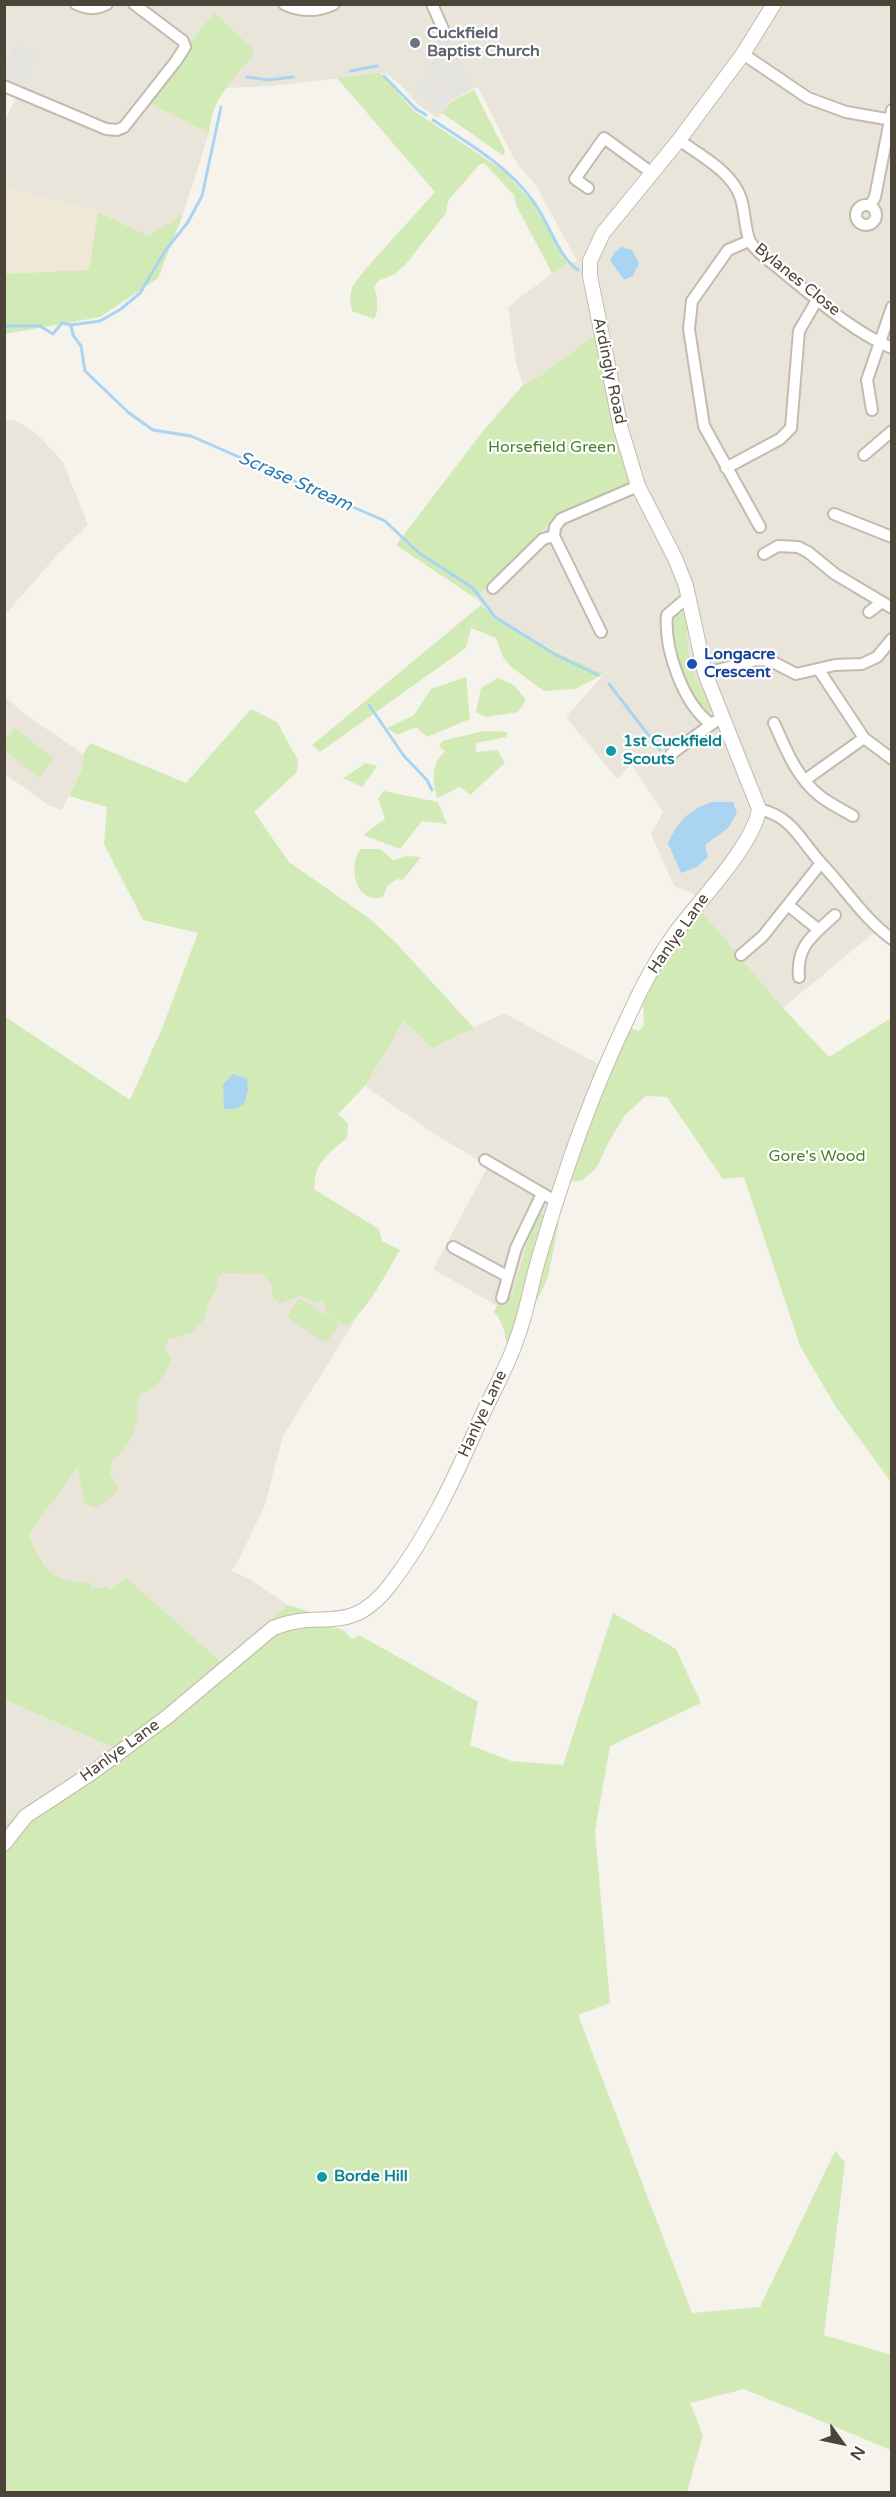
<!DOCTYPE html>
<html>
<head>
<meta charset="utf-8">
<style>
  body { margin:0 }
  #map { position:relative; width:896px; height:2497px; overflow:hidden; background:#f6f3ec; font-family:"Varela Round",sans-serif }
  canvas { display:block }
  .frame { position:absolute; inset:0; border:6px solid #4b4439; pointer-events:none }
  .north { position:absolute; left:812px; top:2413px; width:60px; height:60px; -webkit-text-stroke:4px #fff; paint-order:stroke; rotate:123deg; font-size:16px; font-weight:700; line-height:24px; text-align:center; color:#4b4439 }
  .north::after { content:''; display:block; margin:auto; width:21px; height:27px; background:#4b4439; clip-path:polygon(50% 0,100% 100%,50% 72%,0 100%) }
</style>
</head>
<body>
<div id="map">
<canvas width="896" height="2497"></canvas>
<div class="frame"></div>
<div class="north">N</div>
</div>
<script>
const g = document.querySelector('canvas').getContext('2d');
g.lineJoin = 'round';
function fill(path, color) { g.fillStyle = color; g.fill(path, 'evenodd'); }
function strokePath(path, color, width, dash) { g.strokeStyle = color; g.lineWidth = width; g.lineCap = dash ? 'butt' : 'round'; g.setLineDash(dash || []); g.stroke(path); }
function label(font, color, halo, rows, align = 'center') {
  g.font = font + ' "Varela Round",sans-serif'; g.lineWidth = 4.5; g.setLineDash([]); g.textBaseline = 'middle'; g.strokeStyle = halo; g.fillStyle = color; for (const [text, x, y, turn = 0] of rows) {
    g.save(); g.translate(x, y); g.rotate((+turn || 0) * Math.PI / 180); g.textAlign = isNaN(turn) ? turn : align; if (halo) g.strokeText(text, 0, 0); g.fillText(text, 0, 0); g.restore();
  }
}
fill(new Path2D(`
  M5 5H891V943L879 933 871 935 783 1008 702 912 696 895 674 886 651 834 663 812 631 764 617 779 566 717 604 674 537 642 495 617 475 598 561 513 628 485 594 337 540 376 523 385 516 363 508 307 563 265 577 261 535 184 517 164 510 151 478 87 452 100 438 118 417 104 401 85 385 73 271 86 226 88 216 102 211 116 209 133 183 214 149 236 98 212 5 188 4 121 19 92 5 86Z
  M5 419 17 421 37 434 63 462 88 525 58 554 5 615Z
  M5 697 25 714 83 754 82 768 62 810 48 805 5 774Z
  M504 1013 598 1064 576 1122V1128L563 1154 518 1318 433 1269 488 1166 436 1135 365 1086 404 1021 432 1048Z
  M243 1257 357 1317 283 1436 265 1505 235 1567 230 1570 249 1579 288 1605 220 1661 127 1578 108 1590 106 1587 91 1588 90 1582H75L55 1578 50 1572 28 1536 83 1458 184 1305Z
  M5 1700 117 1749 22 1808 5 1824Z`), '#eae5da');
fill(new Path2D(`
  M4 188 98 212 149 236 158 278 100 317 5 321Z`), '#efe8d6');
fill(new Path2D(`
  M214 13 253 49 252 57C231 82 212 98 209 133L149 103 191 49V41Z
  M380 73 414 111 504 171 532 202 568 264 552 273 516 205 514 195 484 163 479 165 448 201 446 213 406 264 395 274 378 281 374 287C378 296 379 311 374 319L352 311 350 300 352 287 363 272 435 192 337 78Z
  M474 90 505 151 504 154 502 155 442 113 452 101Z
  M98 212 149 236 183 214 158 278 100 317 5 334V274L89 270Z
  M594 336 629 485 561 513 475 598 396 545 483 431 523 385 540 376Z
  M481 605C517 636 562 654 604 674L575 689 544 691 511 667 503 657 496 638 471 628 466 648 320 752 312 745Z
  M680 612 686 613 688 650 695 676 712 709 709 714 703 713 684 680 674 644V617Z
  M466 677 470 719 427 737 416 727 397 735 387 728 414 715 431 689Z
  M498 678 514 685 526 700 518 712 486 717 476 712 481 688Z
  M251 709 277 722 298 760 297 772 254 812 289 862 370 919 396 943 474 1028 432 1048 404 1021 365 1086 338 1114 348 1123 347 1138C329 1153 312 1164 315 1190L379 1229 382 1241 400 1250C384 1277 371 1304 348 1325L341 1324 324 1313 326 1306 323 1302H314L299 1296 279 1304 273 1298 271 1283 261 1274 224 1273 218 1278 217 1289 208 1304 204 1319 194 1331 168 1340 164 1346 171 1359C164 1375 159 1388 141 1394 135 1403 138 1407 137 1417 136 1435 124 1451 111 1462L110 1473 118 1489 110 1498 95 1508 84 1503 78 1469 80 1463 28 1536C48 1569 47 1583 90 1582L91 1588 106 1587 109 1590 127 1578 220 1661 288 1605 317 1614 328 1627C340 1627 344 1630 352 1639L359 1635 478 1702 470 1745 511 1761 563 1765 613 1613 676 1649 701 1703 610 1746 595 1831 610 2003 578 2015 692 2313 760 2307 835 2151 845 2162 824 2335 891 2355V2450L744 2389 690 2403 703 2435 687 2492H5V1824L22 1808 117 1749 5 1700 4 1016 130 1100 163 1026 198 933 143 920 104 844 107 807 69 796 82 768 83 754 90 743 186 783Z
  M14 728 54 758 39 778 5 751V741Z
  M484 731 508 732 506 737 476 743V752L497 750 505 763 470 795 460 787 437 798C432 778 431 766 445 751L439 747 442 741Z
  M366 763 377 766 362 787 343 778Z
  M384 791 438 802 447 824 422 821 400 849 363 835 385 819 378 799Z
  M360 849H380L393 860 407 856 421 857 403 880 398 879 388 885 383 897C355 904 348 868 360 849Z
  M702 912 783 1008 829 1057 891 1018V1482L836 1407 800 1346 744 1177 723 1179 667 1097 646 1096 625 1115 608 1143 597 1167 583 1180 568 1182 578 1146 627 1032 631 1028 638 1031 644 1026 643 998 678 940Z
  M539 1214H549L559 1222 548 1277 540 1295 512 1343H506C505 1331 502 1321 494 1312L498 1303 506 1300 512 1294 533 1225Z
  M299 1298 339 1324 326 1343 287 1317Z`), '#d2eab5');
fill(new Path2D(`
  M438 29 448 37 473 87 453 99 443 82 428 70 436 57 430 31Z
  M16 42 40 53 23 86 5 77V68Z
  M426 74 442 85 450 101 441 113 414 91Z`), '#e5e3e0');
fill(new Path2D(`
  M621 247 632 250 639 263 633 276 624 280 610 260 614 253Z
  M712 802H733L737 813 728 828 705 845 708 857 697 867 681 873 668 843C678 822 689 809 712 802Z
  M233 1074 247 1079 248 1090 244 1104 235 1109H224L223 1085Z`), '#a9d4f2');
strokePath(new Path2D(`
  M350 71 377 66
  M384 76 416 109 426 115
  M247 77 269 80 293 77
  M433 120C469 144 507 165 533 201 547 219 559 258 578 270
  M71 325 100 321 121 309 140 293 165 251 188 222 202 196 221 107
  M4 326H40L53 334 62 323 71 325 73 335 81 346 85 371 129 413 153 430 191 436 385 521 419 553 473 588 495 617 556 655 598 675
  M609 684 660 750
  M369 705 404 756 427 780 432 790`), '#a9d4f2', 3);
const minor = new Path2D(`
  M76 4C87 9 95 10 107 4
  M284 4C298 12 319 12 334 4
  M432 4 443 29
  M743 54 808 98 846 112 892 120
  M4 86 106 129 117 130 124 127 176 61 185 47 183 41 134 4
  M679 140C701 156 733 172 741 199 745 210 745 235 751 243 759 255 772 262 782 271 814 297 853 332 892 348
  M588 188 575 179 604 138 652 173
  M856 215a10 10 0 1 1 20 0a10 10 0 1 1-20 0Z
  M870 206 875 197 892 110
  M749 241 728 250 692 301 689 329 704 426 760 527
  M872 410 867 380 892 307
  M864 455 892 431
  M726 468 780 439 791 428 799 331 817 300
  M834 514 892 537
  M554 536 601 632
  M764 554 778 546 798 547 808 552 835 574 892 608
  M493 588 543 539 554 536 555 527 561 519 638 486
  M688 597 667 615C664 649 683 704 711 724
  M869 612 882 602
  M819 670 864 738 892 759
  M705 673 757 660 771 661 796 674 835 665 862 664 877 657 892 639
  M774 723C786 750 797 778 820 796 830 804 843 810 853 816
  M671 754 716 721
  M805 780 864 738
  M759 809C793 817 799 839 821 863 844 887 864 919 892 939
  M789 906 819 930
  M741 955 763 936 821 863
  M799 977C796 946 813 935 835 915
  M485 1160 557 1202
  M453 1247 507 1276
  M502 1298 516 1248 542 1194`);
const tertiary = new Path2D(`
  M4 1844 26 1816 93 1772 167 1717 273 1628C322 1608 349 1638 390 1585 427 1537 453 1482 477 1427 489 1398 506 1371 516 1341 527 1313 531 1283 540 1254 565 1170 591 1094 629 1015 642 986 657 958 676 932 698 902 754 845 759 809L705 673 686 586 675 558 638 486 621 429 590 276V261L603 233 679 140 743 54 774 4`);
strokePath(minor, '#c2bbae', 14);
strokePath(tertiary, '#c2bbae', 16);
strokePath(minor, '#fff', 10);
strokePath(tertiary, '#fff', 14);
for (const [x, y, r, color] of [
  [415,43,6,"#6b7280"],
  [692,664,6,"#1a4fb4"],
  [611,751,6,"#0f9aa8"],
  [322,2177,6,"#0f9aa8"]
]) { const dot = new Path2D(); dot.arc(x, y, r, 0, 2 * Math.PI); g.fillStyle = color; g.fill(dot); strokePath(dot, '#fff', 2); }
label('bold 16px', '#5b616d', '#fff', [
  ["Cuckfield",427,34],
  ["Baptist Church",427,52]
], 'left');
label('16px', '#4b4439', '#fff', [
  ["Bylanes Close",797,280,39],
  ["Ardingly Road",609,371,78],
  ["Hanlye Lane",679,934,-55],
  ["Hanlye Lane",483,1414,-65],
  ["Hanlye Lane",120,1751,-36]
]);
label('16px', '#4a7f2a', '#fff', [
  ["Horsefield Green",552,448],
  ["Gore's Wood",817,1157]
]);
label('bold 16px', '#164399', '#fff', [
  ["Longacre",704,655],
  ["Crescent",704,673]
], 'left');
label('bold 16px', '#0d838f', '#fff', [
  ["1st Cuckfield",623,742],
  ["Scouts",623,760],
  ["Borde Hill",334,2177]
], 'left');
label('italic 18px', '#2e7ab2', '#fff', [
  ["Scrase Stream",295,482,24]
]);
</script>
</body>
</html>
